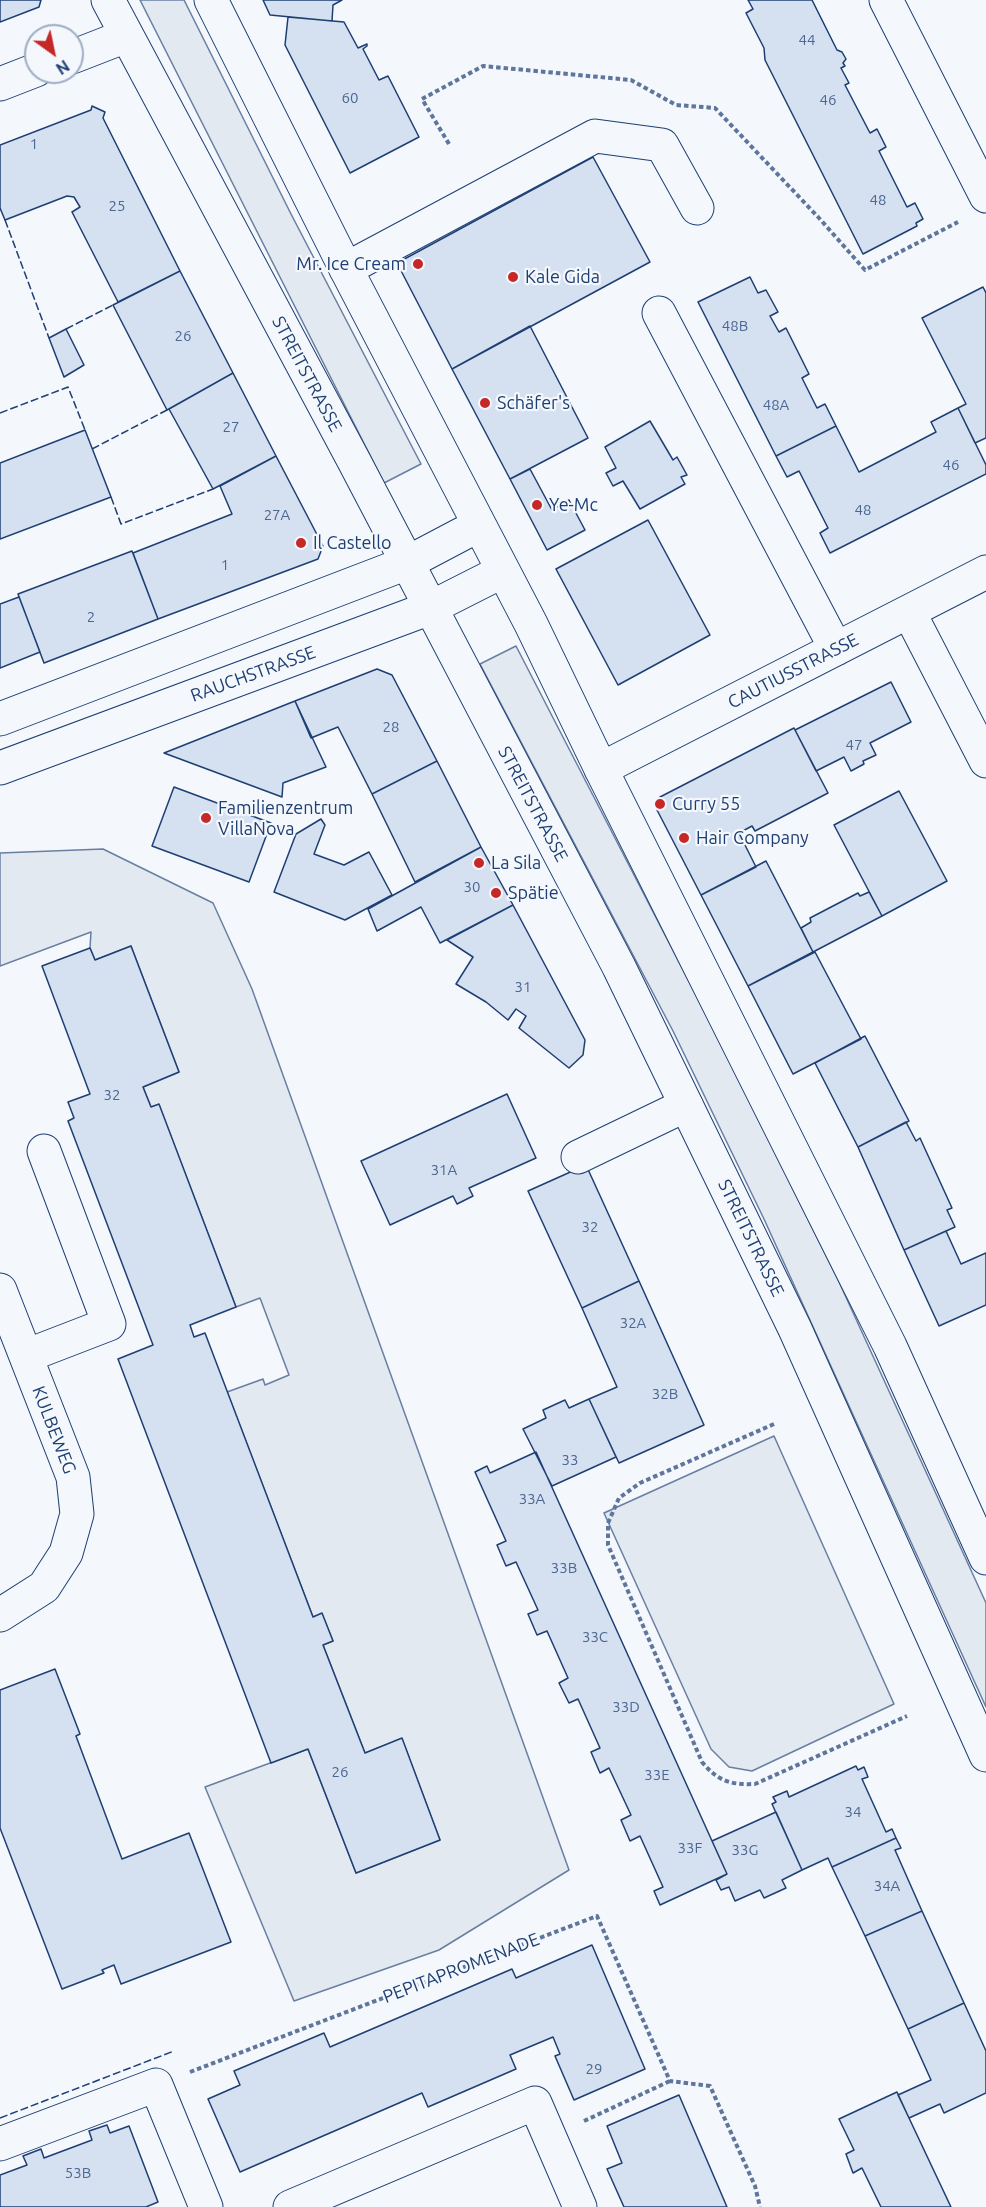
<!DOCTYPE html>
<html>
<head>
<meta charset="utf-8">
<style>
  body { margin:0 }
  #map { position:relative; width:986px; height:2207px; overflow:hidden; background:#f4f7fb; font-family:Ubuntu,sans-serif }
  canvas { display:block }
  .north { position:absolute; left:24px; top:24px; width:60px; height:60px; box-sizing:border-box; background:#f4f7fb; border:2px solid #9eadc5; border-radius:50%; rotate:147deg; font-size:16px; font-weight:700; line-height:24px; text-align:center; color:#1d3f73 }
  .north::after { content:''; display:block; margin:auto; width:21px; height:27px; background:#c62828; clip-path:polygon(50% 0,100% 100%,50% 72%,0 100%) }
</style>
</head>
<body>
<div id="map">
<canvas width="986" height="2207"></canvas>
<div class="north">N</div>
</div>
<script>
const g = document.querySelector('canvas').getContext('2d');
g.lineJoin = 'round';
function fill(path, color) { g.fillStyle = color; g.fill(path, 'evenodd'); }
function strokePath(path, color, width, dash) { g.strokeStyle = color; g.lineWidth = width; g.lineCap = dash ? 'butt' : 'round'; g.setLineDash(dash || []); g.stroke(path); }
function label(font, color, halo, rows, align = 'center') {
  g.font = font + ' Ubuntu,sans-serif'; g.lineWidth = 4.5; g.setLineDash([]); g.textBaseline = 'middle'; g.strokeStyle = halo; g.fillStyle = color; for (const [text, x, y, turn = 0] of rows) {
    g.save(); g.translate(x, y); g.rotate((+turn || 0) * Math.PI / 180); g.textAlign = isNaN(turn) ? turn : align; if (halo) g.strokeText(text, 0, 0); g.fillText(text, 0, 0); g.restore();
  }
}
const green = new Path2D(`
  M140 0H184L291 214 421 464 384 483Z
  M516 646 717 1036 839 1282 986 1603V1707L764 1219 673 1031 480 664Z
  M103 849 213 903 252 989 569 1870 439 1950 294 2001 205 1787 308 1749 356 1873 440 1840 402 1739 365 1753 323 1645 333 1641 322 1614 313 1617 227 1392 263 1379 265 1385 289 1375 260 1298 236 1307 159 1105 151 1107 143 1087 179 1072 131 946 95 960 90 948 91 932 0 966V853Z
  M774 1436 894 1704 752 1771 729 1767 711 1749 604 1513Z`);
fill(green, '#e3e9f0');
strokePath(green, '#687fa3', 1.5);
const building = new Path2D(`
  M0 0H41L39 7 0 22Z
  M263 0H342L333 5 332 21 270 15Z
  M748 0H812L837 50 842 52 846 59 843 63 845 66 841 68 849 83 845 85 870 133 877 129 886 147 879 151 907 207 915 203 923 219 916 223 917 226 863 254 765 60 764 48 746 13 753 9Z
  M288 17 344 22 358 48 367 44V46L363 49 379 80 388 76 419 137 350 173 285 45Z
  M92 106 105 112 103 118 180 271 118 302 72 212 80 207 74 197 67 196 5 220 0 208V145L91 110Z
  M593 157 650 262 452 369 397 263Z
  M180 271 233 373 167 410 113 305Z
  M750 277 758 293 766 290 778 312 770 316 779 332 786 328 809 374 802 378 817 408 825 404 836 426 776 456 698 302Z
  M983 287 986 293V438L975 443 958 408 966 404 922 318Z
  M530 326 588 438 510 479 452 369Z
  M66 329 84 365 64 377 49 338Z
  M233 373 276 456 213 489 169 409Z
  M958 408 986 465V474L830 553 820 533 828 528 799 471 787 477 776 456 836 426 859 472 936 432 931 422Z
  M650 421 673 460 677 457 687 475 681 477 685 484 640 509 623 481 613 486 606 473 616 468 605 447Z
  M85 430 111 497 0 539V463Z
  M276 456 323 546 318 559 158 619 133 553 232 514 220 486Z
  M530 469 552 510 569 500 585 530 547 550 510 479Z
  M648 520 710 635 618 685 556 569Z
  M132 551 158 619 44 663 18 594Z
  M19 597 40 652 0 668V604Z
  M377 669 392 675 437 761 372 794 338 727 311 738 295 701Z
  M891 682 911 722 870 743 876 755 863 761 864 764 851 771 844 757 816 771 795 730Z
  M295 701 326 767 283 783 282 797 164 753Z
  M794 728 828 793 755 831 752 826 739 833 756 867 701 895 656 808 660 797Z
  M437 761 481 847 415 882 372 794Z
  M174 787 271 823 249 882 152 846Z
  M899 791 947 881 882 916 834 825Z
  M321 819 325 825 314 854 344 865 369 852 392 895 345 920 274 892 296 834Z
  M481 847 513 905 440 943 421 907 377 931 368 909Z
  M766 861 813 952 748 986 701 895Z
  M869 892 882 916 813 952 801 928 811 922 810 918 858 893 860 896Z
  M513 905 585 1040 583 1055 569 1068 519 1028 526 1016 516 1009 508 1020 486 1002 456 984 473 957 447 940Z
  M131 946 179 1072 143 1087 151 1107 159 1104 236 1307 190 1325 194 1337 205 1333 313 1617 322 1613 333 1641 323 1645 365 1753 402 1738 440 1840 356 1873 308 1749 271 1763 118 1359 153 1345 68 1121 74 1118 68 1102 90 1094 42 966 90 948 95 960Z
  M815 952 861 1039 793 1074 748 986Z
  M865 1036 909 1121 858 1147 815 1063Z
  M507 1094 536 1158 469 1188 473 1196 457 1204 453 1196 390 1225 361 1161Z
  M906 1122 916 1141 920 1138 952 1208 947 1210 955 1227 904 1250 858 1147Z
  M586 1165 639 1281 582 1308 528 1191Z
  M946 1231 961 1264 986 1253V1305L939 1326 904 1250Z
  M639 1281 704 1425 619 1463 589 1399 617 1387 582 1308Z
  M589 1399 616 1457 552 1486 523 1429 546 1418 543 1410 565 1400 569 1408Z
  M536 1452 727 1874 660 1905 654 1891 663 1887 640 1836 630 1841 621 1820 631 1815 609 1768 600 1773 591 1752 600 1748 578 1699 569 1703 559 1683 568 1678 547 1631 537 1635 528 1614 538 1610 516 1562 506 1566 497 1545 506 1541 475 1472 487 1466 490 1473Z
  M55 1669 80 1734 76 1736 122 1859 189 1833 231 1942 121 1984 114 1965 102 1970 104 1973 62 1989 0 1828V1690Z
  M856 1766 858 1770 864 1767 868 1777 862 1779 886 1832 892 1829 896 1838 832 1867 828 1858 802 1870 772 1804 776 1802 773 1797 787 1791 789 1797Z
  M776 1812 802 1870 782 1880 786 1888 764 1898 760 1890 735 1901 729 1887 721 1890 716 1880 727 1874 712 1841Z
  M896 1838 901 1848 895 1850 922 1911 865 1936 832 1867Z
  M922 1911 964 2003 908 2029 865 1936Z
  M592 1945 645 2069 574 2100 555 2056 560 2054 553 2037 510 2055 516 2069 428 2107 422 2093 240 2172 208 2099 240 2085 234 2071 324 2033 330 2047 512 1969 516 1978Z
  M964 2003 986 2051V2093L944 2113 940 2104 909 2118 898 2095 931 2080 908 2029Z
  M897 2092 909 2118 951 2207H881L862 2168 853 2173 846 2154 854 2150 839 2119Z
  M679 2095 727 2207H624L607 2169 622 2163 607 2126Z
  M107 2125 110 2133 129 2126 158 2202 146 2207H0V2175L27 2165 23 2156 41 2149 44 2158 92 2140 89 2131Z`);
fill(building, '#d5e0f0');
strokePath(building, '#1d3f73', 1.5);
const minor = new Path2D(`
  M886 0 986 196
  M72 57 126 36
  M0 84 36 70
  M346 269 595 136 662 145 697 208
  M659 313 836 649
  M909 612 986 761
  M601 769 986 572
  M578 1157 686 1105
  M0 1290 73 1477 77 1514 66 1553 44 1587 0 1615
  M26 1356 109 1324 44 1151
  M0 2144 156 2085 206 2207
  M290 2207 535 2103 580 2207`);
const major = new Path2D(`
  M108 0 354 461 619 967 795 1329 986 1755
  M211 0 346 269 531 624 601 769 890 1346 986 1558
  M0 719 407 563 479 525
  M0 768 430 608 503 571`);
strokePath(minor, '#1d3f73', 35);
strokePath(major, '#1d3f73', 35);
strokePath(new Path2D(`
  M449 144 422 99 483 66 631 80 676 105 715 108 819 218 865 270 958 222
  M774 1424 640 1483 619 1498 608 1523V1545L702 1762C718 1781 730 1785 755 1784L907 1716
  M190 2072 597 1916 670 2081 710 2086 755 2186 760 2207
  M584 2121 670 2081`), '#5e769c', 4, [4.5, 3]);
strokePath(minor, '#f4f7fb', 33);
strokePath(major, '#f4f7fb', 33);
strokePath(new Path2D(`
  M5 220 49 338
  M66 329 113 305
  M0 413 68 387 85 430
  M92 449 167 410
  M111 497 121 524 213 489
  M0 2118 174 2051`), '#1d3f73', 1.5, [8, 3]);
for (const [x, y, r, color] of [
  [418,264,6,"#c62828"],
  [513,277,6,"#c62828"],
  [485,403,6,"#c62828"],
  [537,505,6,"#c62828"],
  [301,543,6,"#c62828"],
  [660,804,6,"#c62828"],
  [206,818,6,"#c62828"],
  [684,838,6,"#c62828"],
  [479,863,6,"#c62828"],
  [496,893,6,"#c62828"]
]) { const dot = new Path2D(); dot.arc(x, y, r, 0, 2 * Math.PI); g.fillStyle = color; g.fill(dot); strokePath(dot, '#f4f7fb', 2); }
label('15px', '#4b6792', null, [
  ["44",807,40],
  ["60",350,98],
  ["46",828,100],
  ["1",34,144],
  ["48",878,200],
  ["25",117,206],
  ["48B",735,326],
  ["26",183,336],
  ["48A",776,405],
  ["27",231,427],
  ["46",951,465],
  ["48",863,510],
  ["27A",277,515],
  ["1",225,565],
  ["2",91,617],
  ["28",391,727],
  ["47",854,745],
  ["30",472,887],
  ["31",523,987],
  ["32",112,1095],
  ["31A",444,1170],
  ["32",590,1227],
  ["32A",633,1323],
  ["32B",665,1394],
  ["33",570,1460],
  ["33A",532,1499],
  ["33B",564,1568],
  ["33C",595,1637],
  ["33D",626,1707],
  ["26",340,1772],
  ["33E",657,1775],
  ["34",853,1812],
  ["33F",690,1848],
  ["33G",745,1850],
  ["34A",887,1886],
  ["29",594,2069],
  ["53B",78,2173]
]);
label('18px', '#1d3f73', '#f4f7fb', [
  ["Mr. Ice Cream",406,264,"right"],
  ["Kale Gida",525,277],
  ["Schäfer's",497,403],
  ["Ye-Mc",549,505],
  ["Il Castello",313,543],
  ["Curry 55",672,804],
  ["Familienzentrum",218,808],
  ["VillaNova",218,829],
  ["Hair Company",696,838],
  ["La Sila",491,863],
  ["Spätie",508,893]
], 'left');
label('18px', '#1d3f73', '#f4f7fb', [
  ["STREITSTRASSE",307,374,62],
  ["CAUTIUSSTRASSE",793,671,-27],
  ["RAUCHSTRASSE",253,674,-20],
  ["STREITSTRASSE",533,804,62],
  ["STREITSTRASSE",751,1238,64],
  ["KULBEWEG",54,1430,69],
  ["PEPITAPROMENADE",461,1968,-21]
]);
</script>
</body>
</html>
